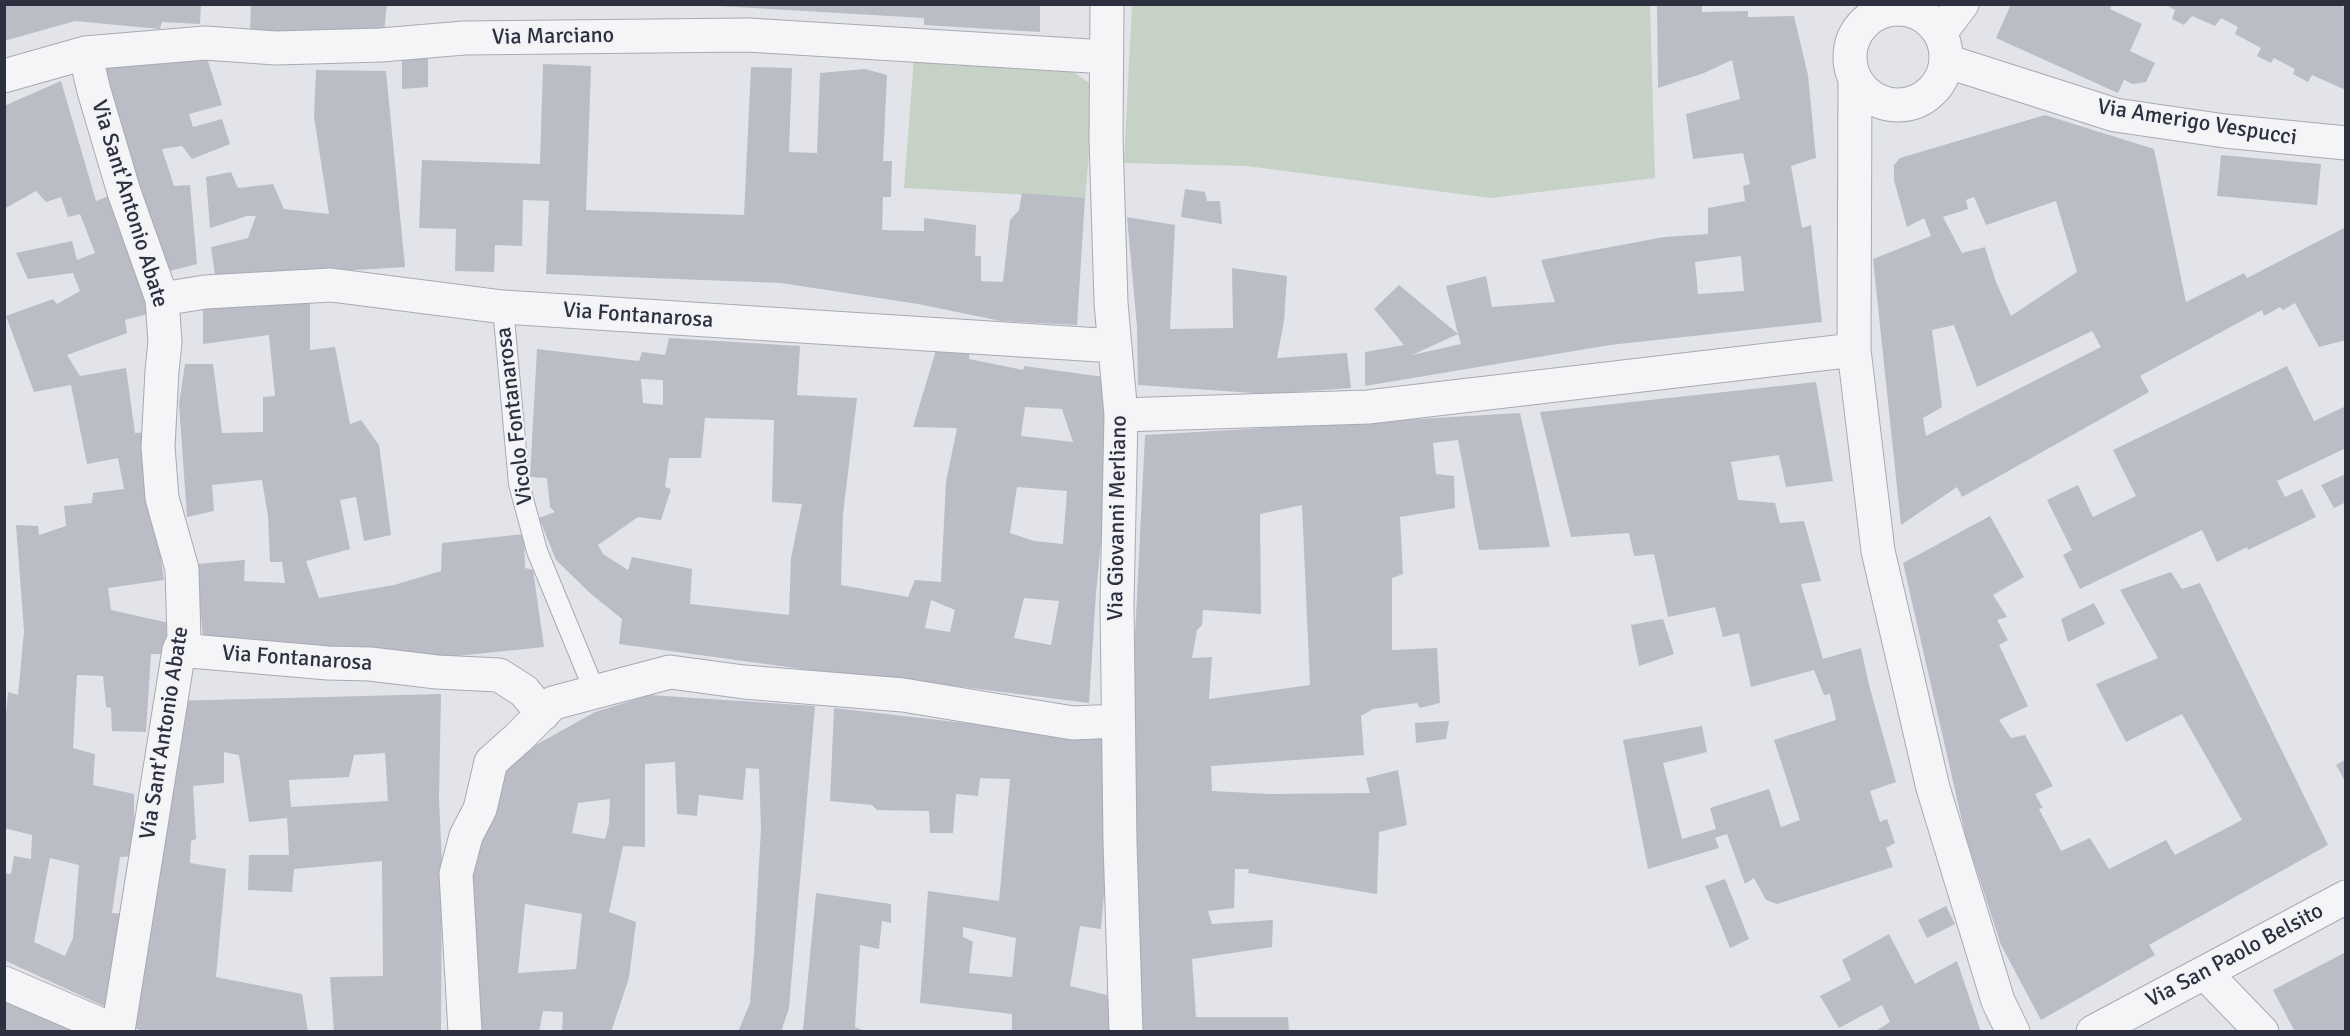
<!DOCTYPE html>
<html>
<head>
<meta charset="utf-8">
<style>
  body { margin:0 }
  #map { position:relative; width:2350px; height:1036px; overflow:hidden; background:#e2e4e9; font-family:Signika,sans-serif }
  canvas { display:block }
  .frame { position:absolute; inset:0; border:6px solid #2c303f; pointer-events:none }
</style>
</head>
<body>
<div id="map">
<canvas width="2350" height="1036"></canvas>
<div class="frame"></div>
</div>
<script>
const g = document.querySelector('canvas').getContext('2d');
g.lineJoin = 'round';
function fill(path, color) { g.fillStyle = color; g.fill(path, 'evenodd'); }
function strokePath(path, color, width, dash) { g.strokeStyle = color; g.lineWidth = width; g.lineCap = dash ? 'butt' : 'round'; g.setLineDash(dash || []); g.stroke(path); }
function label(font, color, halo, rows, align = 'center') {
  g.font = font + ' Signika,sans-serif'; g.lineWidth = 4.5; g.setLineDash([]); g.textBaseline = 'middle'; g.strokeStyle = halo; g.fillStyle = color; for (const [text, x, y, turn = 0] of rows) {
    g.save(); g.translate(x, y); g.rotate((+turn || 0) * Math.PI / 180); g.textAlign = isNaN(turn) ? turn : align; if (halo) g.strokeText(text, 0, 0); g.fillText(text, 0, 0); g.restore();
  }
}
fill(new Path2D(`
  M1132 5H1650L1655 178 1490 198 1247 166 1124 163Z
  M914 57 1065 66 1095 87 1085 198 904 188Z`), '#c6d2c5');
fill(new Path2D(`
  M4 4H201L200 24 162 22 160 29 75 21 4 41Z
  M251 4H387L384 32 250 36Z
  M720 4H1040V32L924 25V18L719 6Z
  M1657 4H1702V12L1748 11V17L1794 16 1808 75 1816 158 1791 166 1802 228 1811 225 1822 322 1610 345 1365 386V352L1404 345 1374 309 1399 285 1458 334 1446 286 1486 276 1492 307 1555 302 1541 260 1664 237 1708 234V208L1745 201 1743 186 1750 184 1743 153 1693 159 1686 114 1740 99 1732 60 1704 73 1658 88ZM1741 256 1744 291 1698 294 1695 262ZM1458 334 1461 344 1412 355Z
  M2011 4H2112L2110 9 2142 24 2130 51 2155 63 2146 82 2133 84 2124 80 2118 93 1996 38Z
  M2164 4H2337L2346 8V90L2312 75 2308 82 2293 74 2295 69 2274 58 2271 63 2257 56 2261 48 2235 34 2238 27 2221 18 2215 26 2192 16 2184 25 2172 19 2175 10Z
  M428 56V87L402 89V59Z
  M207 58 222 105 189 114 193 127 222 119 230 144 192 159 182 146 162 149 174 186 190 185 197 264 166 272 137 194 103 66Z
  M543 64 591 66 586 210 744 215 751 67 792 68 789 152 817 153 820 73 865 69 887 75 883 161H892L891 197H883L882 230 924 231V218L976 225 975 256H981V281L1003 282 1010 220 1019 210 1022 193 1085 198 1077 325 1001 321 918 304 781 283 546 274 549 201 523 200 522 246 495 245 494 272 455 271 456 229 419 228 422 160 540 164Z
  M316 70 386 71 405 267 243 277 216 283 211 247 248 238 256 216H247L210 228 206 177 231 172 238 188 273 184 284 209 329 214 314 117Z
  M61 81 96 201 114 194 151 313 125 320 127 333 67 355 80 376 126 368 135 433 149 432 153 501 164 580 108 588 111 610 169 623 172 654H151L146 732 112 731 111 708 106 707 103 676 77 675 73 748 95 754 93 785 134 794V856L120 857 112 913 127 914 112 1010 4 960V873L11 874 14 856 31 859 32 835 4 828V737L8 692 18 695 24 631 16 525 38 526 39 535 66 526 64 506 92 503 93 493 124 489 118 458 87 464 71 385 34 392 6 316 53 299 57 304 80 291 73 273 28 279 16 253 72 241 77 260 95 253 80 214 68 217 61 197 46 202 36 191 4 209V106ZM50 858 79 865 73 938 65 956 34 942Z
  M2045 115 2154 149 2186 302 2244 273 2247 278 2346 227V340L2319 347 2295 303 2283 310 2280 307 2264 316 2262 310 2140 376 2149 392 1962 497 1957 487 1901 525 1873 259 1931 236 1924 218 1907 227 1894 180V165L1900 158ZM1974 197 1986 225 2056 201 2077 272 2011 316 1996 282 1985 247 1962 253 1943 217 1968 209 1966 200ZM1954 325 1977 387 2092 331 2101 347 1926 436 1923 418 1942 407 1932 330Z
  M2221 155 2321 164 2317 205 2217 196Z
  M1185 189 1205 192 1207 201H1220L1222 224 1181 217Z
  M1127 217 1175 225 1170 329 1233 328 1232 268 1287 276 1284 321 1277 358 1347 353 1351 388 1267 394 1138 385 1137 327Z
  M310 294V350L335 347 350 424 361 420 379 445 391 535 364 541 356 497 340 500 350 549 306 561 319 598 394 585 441 571 442 543 524 534 525 568 533 570 544 647 408 661 204 647 196 564 245 560 244 581 285 583 282 562H270L268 517 262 480 212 485 214 511 187 517 179 404 185 364H213L222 433 263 432V397L275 396 269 335 203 344V305Z
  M669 338 800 346 797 395 857 398 843 514 841 585 908 597 915 580 941 582 946 482 957 428 913 427 939 340 970 346 969 359 1023 370 1024 366 1104 377 1108 470 1096 593 1089 703 884 677 824 672 619 644 622 619 591 594 556 560 539 518 555 512 550 507 547 478 530 477 537 349 639 361 642 352 665 355ZM641 379 663 380V405L643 403ZM1025 407 1062 409 1073 442 1021 436ZM705 418 774 420 772 502 802 504 791 558 789 615 690 604 692 569 632 557 628 570 603 554 598 545 638 517 661 520 671 489 665 487 669 458H701ZM1017 487 1067 491 1063 544 1034 541 1010 533ZM1024 598 1059 601 1051 645 1014 638ZM931 600 955 610 950 632 925 628Z
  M2287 366 2314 421 2344 407 2346 410V448L2277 481 2285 497 2302 489 2316 517 2248 550 2247 547 2217 562 2202 530 2080 589 2063 555 2072 550 2047 500 2078 485 2093 517 2136 496 2113 450Z
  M1816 382 1833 481 1786 487 1779 455 1731 462 1738 500 1775 503 1780 523 1804 521 1821 581 1801 584 1823 659 1861 648 1869 685 1896 782 1870 791 1880 822 1887 819 1895 843 1886 848 1893 867 1777 904 1766 900 1754 878 1745 884 1727 834 1715 838 1719 848 1648 869 1623 740 1702 726 1707 752 1663 763 1682 839 1716 829 1710 808 1769 789 1781 827 1800 820 1774 740 1836 720 1830 694 1824 695 1814 670 1751 687 1739 633 1723 637 1715 607 1668 617 1654 554 1634 556 1629 533 1571 537 1540 412Z
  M1520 413 1550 547 1479 550 1458 440 1433 443 1436 474 1454 476 1455 508 1400 517 1403 574 1392 578V650L1437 648 1440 703 1420 708 1417 703 1373 709 1361 716 1364 755 1211 766 1212 791 1271 794 1370 793 1366 778 1398 770 1407 825 1379 832 1377 894 1248 873 1249 869H1235L1234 908 1208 911 1212 924 1273 920 1272 947 1192 959 1196 1017H1288L1289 1032H1142L1131 715 1145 435ZM1302 505 1310 685 1209 699 1212 657 1192 658 1197 630 1202 625 1203 610 1261 614 1260 514Z
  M2346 474V502L2334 508 2321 485Z
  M1990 516 2024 577 1993 595 2007 617 1997 620 2008 640 1999 645 2028 706 1999 720 2011 738 2025 735 2053 786 2035 794 2043 808 2039 809 2061 851 2090 838 2109 869 2166 840 2175 855 2242 820 2182 714 2126 742 2096 684 2158 658 2120 590 2171 572 2182 589 2200 583 2328 845 2149 945 2155 955 2041 1020 2001 945 1966 838 1903 563Z
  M2094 603 2105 624 2068 642 2061 619Z
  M1663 619 1674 654 1639 666 1631 625Z
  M441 694 439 798 442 864 441 1032H334L330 977 383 976 382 861 294 869 292 892 248 890 249 855H289L287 818 249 822 239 755 224 752V783L193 786 196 839 191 841 190 863 226 869 216 977 302 994 308 1032H144L129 1025 170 701ZM385 753 388 801 291 807 289 780 349 777 354 755Z
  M650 695 815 706 789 1008 781 1032H738L750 1003 754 953 761 829 759 769 746 768 743 800 699 795 697 816 677 814 675 762 645 764V847L623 846 609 912 636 922 629 978 611 1032H562L563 1012 543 1011 539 1032H474L462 889 497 778 534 746 595 712ZM610 799 609 823 605 839 572 833 578 803ZM525 904 582 914 576 969 518 973Z
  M834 708 1105 739 1104 894 1101 929 1080 926 1070 986 1107 995 1112 1032H1012V1014L920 1003 928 891 999 901 1010 779 980 778 978 796 956 794 953 833H930L929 811 877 810 872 805 830 801ZM963 927 1016 938 1012 977 969 973 973 942 963 937Z
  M1449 721 1446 739 1416 743 1415 723Z
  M2346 759V783L2336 765Z
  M1725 879 1749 939 1730 948 1705 886Z
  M816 893 891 904V923L882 921 879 949 860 945 855 1027 867 1032 803 1030Z
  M1946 906 1955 924 1927 938 1918 920Z
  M1889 934 1915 984 1957 961 1981 1032H1874L1890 1022 1882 1005 1839 1028 1820 996 1851 980 1842 960Z
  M2346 952V1032H2295L2273 990Z
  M4 999 84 1031 4 1032Z`), '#babdc5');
const service = new Path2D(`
  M503 307 519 484 537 551 595 692`);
const minor = new Path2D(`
  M1107 4 1106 138 1111 303 1121 415 1117 605 1120 842 1126 1032
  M1850 57a48 48 0 1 1 96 0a48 48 0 1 1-96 0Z
  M1940 33 1962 4
  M85 53 94 91 124 192 162 299 165 342 162 371 158 447 162 498 182 569 184 639 179 650 118 1031
  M1946 61 2115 115 2225 131 2346 143
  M4 76 85 53 205 43 276 48 381 45 464 38 748 35 1106 57
  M1855 79 1854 350 1878 551 1933 788 1998 1001 2013 1032
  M162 299 205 292 331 285 503 307 1115 346
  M1121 415 1368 407 1854 350
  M179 650 328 663 370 664 437 672 499 675 524 691 543 714
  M2205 973 2262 1032
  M4 983 118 1032
  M465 1032 456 874 466 836 480 809 491 762 518 738 553 703 670 672 744 682 903 695 1073 723 1118 721
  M2093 1032 2346 897`);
strokePath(service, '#a8aab3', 22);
strokePath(minor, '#a8aab3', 35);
strokePath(service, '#f5f5f8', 20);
strokePath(minor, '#f5f5f8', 33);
label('22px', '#2c303f', '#f2f3f7', [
  ["Via Marciano",553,37,-1],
  ["Via Amerigo Vespucci",2197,123,9],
  ["Via Sant'Antonio Abate",129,204,73],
  ["Via Fontanarosa",638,316,4],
  ["Vicolo Fontanarosa",515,416,-97],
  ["Via Giovanni Merliano",1118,518,-89],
  ["Via Fontanarosa",297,659,4],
  ["Via Sant'Antonio Abate",165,733,-81],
  ["Via San Paolo Belsito",2235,956,-28]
]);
</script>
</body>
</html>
